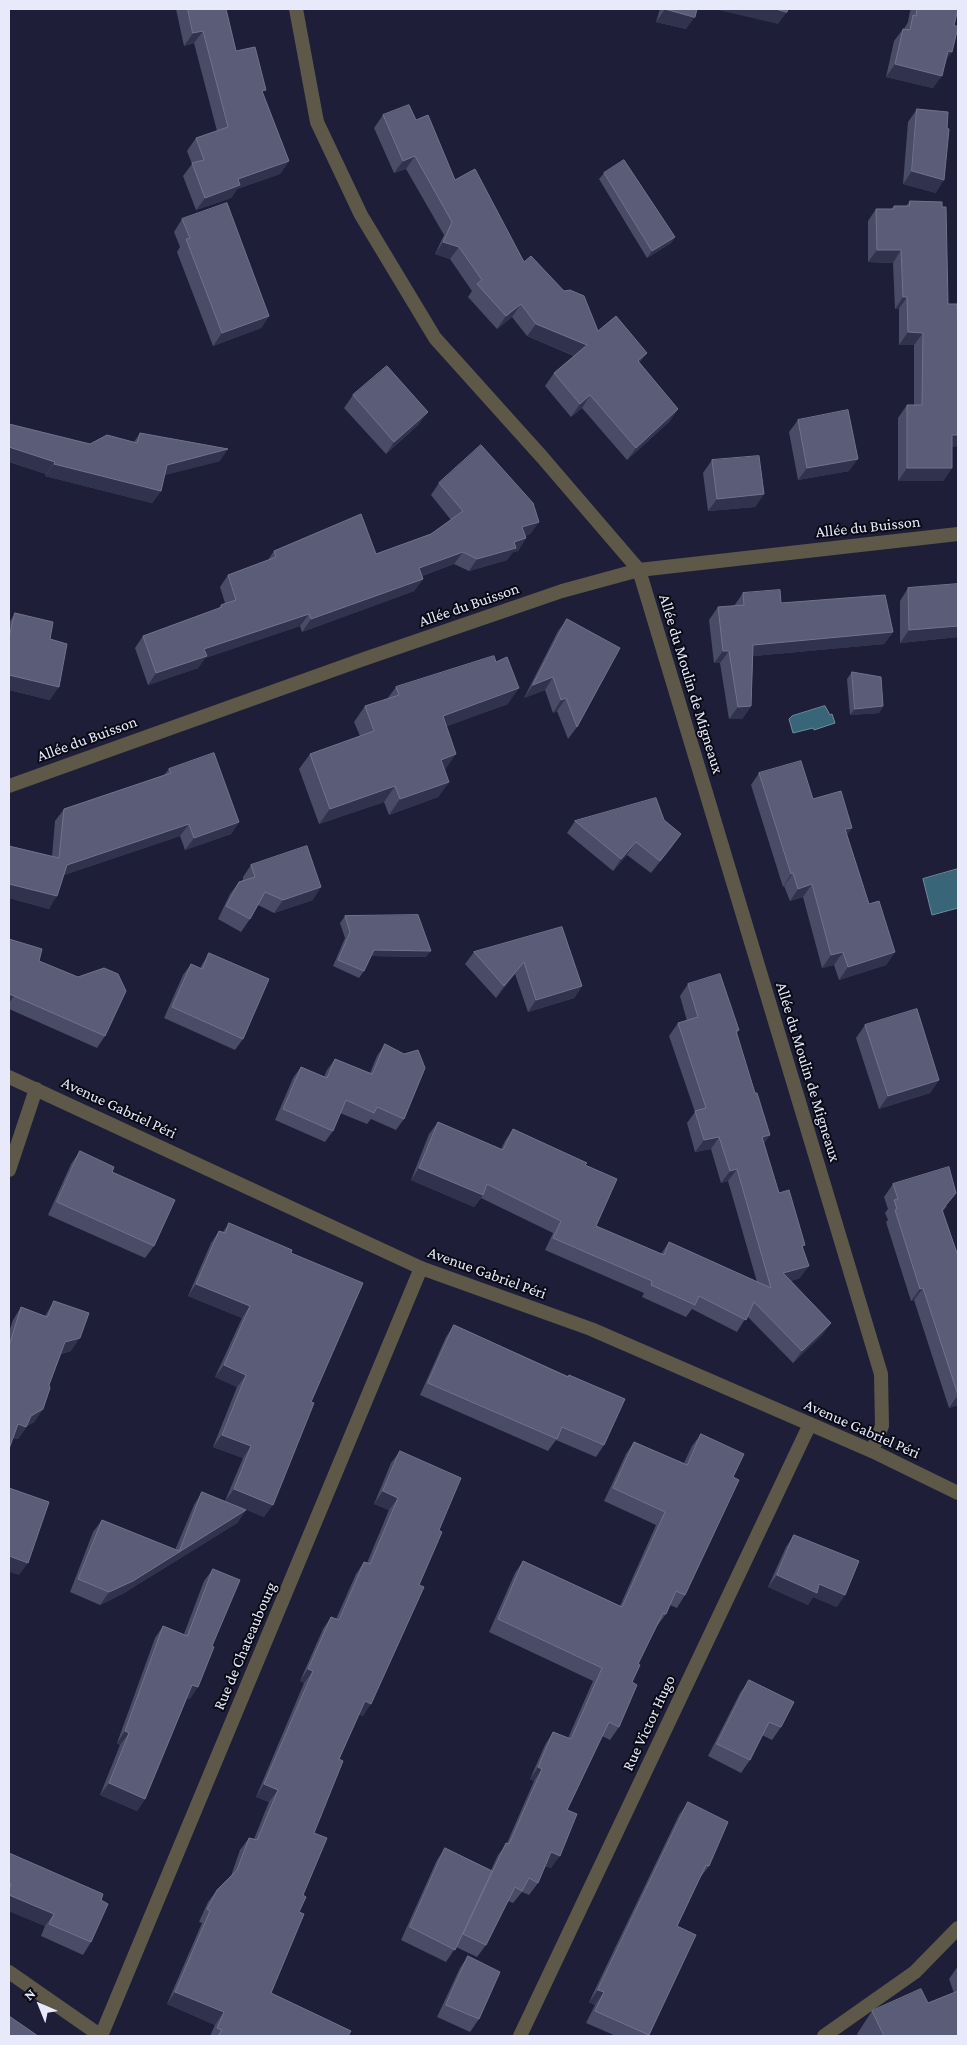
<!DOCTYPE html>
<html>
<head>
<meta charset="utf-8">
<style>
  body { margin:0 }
  #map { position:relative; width:967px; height:2045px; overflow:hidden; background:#1e1e38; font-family:"Crimson Pro",serif }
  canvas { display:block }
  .frame { position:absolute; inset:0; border:10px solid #e8eafc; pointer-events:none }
  .north { position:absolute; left:15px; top:1980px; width:50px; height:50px; -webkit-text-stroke:4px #0a0a15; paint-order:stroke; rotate:316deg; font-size:14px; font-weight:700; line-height:20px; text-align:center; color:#e8eafc }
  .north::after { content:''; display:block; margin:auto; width:18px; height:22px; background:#e8eafc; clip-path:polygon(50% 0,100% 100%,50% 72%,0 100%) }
</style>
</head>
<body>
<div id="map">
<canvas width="967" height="2045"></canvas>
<div class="frame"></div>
<div class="north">N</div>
</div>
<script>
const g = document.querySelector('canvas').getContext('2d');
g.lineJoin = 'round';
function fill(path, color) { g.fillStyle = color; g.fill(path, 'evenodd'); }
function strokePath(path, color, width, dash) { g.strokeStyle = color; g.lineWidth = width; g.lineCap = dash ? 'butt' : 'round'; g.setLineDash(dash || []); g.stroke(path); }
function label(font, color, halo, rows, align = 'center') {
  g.font = font + ' "Crimson Pro",serif'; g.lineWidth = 4; g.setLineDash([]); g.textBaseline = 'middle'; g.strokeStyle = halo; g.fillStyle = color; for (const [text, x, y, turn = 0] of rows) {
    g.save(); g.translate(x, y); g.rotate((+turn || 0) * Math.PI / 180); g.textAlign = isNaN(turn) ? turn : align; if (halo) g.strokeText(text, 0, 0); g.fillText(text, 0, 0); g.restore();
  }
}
const water = new Path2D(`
  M825 706 830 715 832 714 835 723 814 730 813 728 793 733 789 719 792 716Z
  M958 869V908L932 915 923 879Z`);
fill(water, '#386577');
strokePath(water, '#6d8d9f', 1);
strokePath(new Path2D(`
  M824 2036 915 1972 958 1928`), '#5d5848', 14);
strokePath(new Path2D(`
  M296 9 317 122 361 215 435 338 542 457 639 570 881 1374 882 1426 872 1451
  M9 786 364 659 562 591 639 570 958 534
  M9 1170 36 1089
  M9 1972 101 2036
  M101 2036 421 1268
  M520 2036 810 1424`), '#5d5848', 14);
strokePath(new Path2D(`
  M9 1077 421 1268 591 1329 872 1451 958 1493`), '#5d5848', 14);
fill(new Path2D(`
  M176 9H226L236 51 263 94 289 161 280 174 237 189 231 198 196 210 183 176 192 164 187 151 196 138 217 131 194 43 184 46Z
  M660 9H697L686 29 656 22Z
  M912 9H958L946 62 933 88 886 77 894 41 903 29H904L908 22 910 11Z
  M917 109 947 128 936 193 903 184 908 122Z
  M383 115 416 120 455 180 524 262 598 331 640 363 678 409 669 422 627 460 582 408 571 417 545 386 554 373 574 356 527 336 512 317 497 329 468 297 472 291 450 259 435 254 444 235 406 169 394 173 374 128Z
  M604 173 675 237 671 243 647 258 599 179Z
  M910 201 942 207 948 304 956 447H952V468L943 481H898V418L907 405H914V345H899V309H895L893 263 868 262V221L876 209H891L894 206H906Z
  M182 219 269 316 261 328 213 346 177 252 180 247 174 232Z
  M353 395 419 424 386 454 344 408Z
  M798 420 849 471 798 480 789 432Z
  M9 424 90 444 134 442 140 433 220 461 164 475 161 491 152 503 45 476 46 474 9 462Z
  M712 460 764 494 755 507 708 511 703 473Z
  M439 483 539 522 530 534 525 536 526 538 518 551 513 552 507 560 469 571 454 564 422 576 423 579 414 591 302 632 300 626 205 658 198 668 148 685 135 648 143 636 218 609 221 605 225 603 220 587 228 575 268 560 274 551 376 554 431 534 451 520 431 495Z
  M958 584V637L900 643V601L908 588Z
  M743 593 781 603 893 632 884 644 753 656 751 706 742 719H729L720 663H714L709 620 718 607 734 606Z
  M15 613 50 639V700L9 690V623Z
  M567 619 577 727 568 739 557 711 553 713 545 690 524 698 558 631Z
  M852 672 883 706 879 713 850 715 847 679Z
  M396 687 508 704 446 726 445 770 449 782 438 797 389 815 384 802 319 824 299 769 310 754 360 736 354 722 365 706 387 699Z
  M169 769 239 822 231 834 185 850 180 836 64 875 49 909 9 898V846L52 856 55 821 64 809 164 775Z
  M759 773 813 799 847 835 869 904 895 952 886 965 839 980 834 965 822 968 803 897 790 901 784 886 783 887 751 785Z
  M664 820 681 834 672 847 651 873 627 855 613 871 567 833 575 821Z
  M251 865 313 900 274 913 258 905 250 919 241 932 218 919 230 894 239 882 243 880V877Z
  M345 916 426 957 371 956 364 971 359 978 333 966 345 938 340 923Z
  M562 927 582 986 574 998 528 1012 515 974 496 998 465 964 474 952Z
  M9 939 39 961 105 1036 97 1048 9 1009Z
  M209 953 243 1039 235 1050 164 1018 183 975 191 964 200 968Z
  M688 984 739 1030 737 1033 764 1144 779 1193 803 1248 800 1278 791 1281 831 1323 822 1335 793 1363 747 1316 737 1332 692 1309 686 1317 642 1297 644 1293 545 1250 553 1233 481 1198 474 1207 411 1180 429 1134 438 1122 501 1149 505 1141 513 1129 585 1165 596 1226 661 1254 669 1242 757 1282 728 1181 721 1183 711 1149 695 1152 687 1123 695 1112 669 1036 678 1023 687 1021 680 996Z
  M865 1025 939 1080 930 1093 879 1109 856 1038Z
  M385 1044 404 1119 396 1130 371 1119 367 1124 340 1113 333 1131 325 1142 275 1120 293 1078 301 1067 324 1077 327 1070 335 1059 370 1073 377 1056Z
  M80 1151 112 1172 154 1246 145 1258 48 1215 71 1164Z
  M893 1184 947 1206 943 1211 958 1256V1405L949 1408 914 1300 911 1301 886 1222 888 1220 885 1213 888 1209 884 1197Z
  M229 1223 291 1253 311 1402 264 1517 225 1501 243 1458 213 1447 237 1387 215 1377 242 1318 188 1296 211 1243 219 1231 223 1232Z
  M54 1301 71 1351 61 1354 49 1385 43 1409 34 1422 27 1426 18 1439 13 1438 9 1449V1332L13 1320 21 1307 45 1316Z
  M454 1325 568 1376 569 1375 604 1445 596 1457 556 1440 548 1451 420 1395 446 1337Z
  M701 1434 733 1477 685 1595 677 1608 670 1605 666 1614 657 1626H656L638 1664 619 1727 610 1740 602 1736 567 1810 551 1868 545 1866 538 1883 529 1895 522 1892 513 1903 508 1901 486 1945 477 1957 456 1947 446 1962 401 1940 437 1860 445 1848 491 1870 498 1855 507 1843 534 1781 530 1779 545 1745 553 1732 568 1738 593 1681 489 1632 515 1573 523 1561 620 1606 656 1525 604 1501 626 1454 634 1442 684 1463 692 1446Z
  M400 1451 439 1530 363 1716 359 1714 339 1759 314 1833 299 1912 271 1993 348 2036H210L215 2025 167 2004 202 1923 199 1922 208 1902 217 1890 231 1876 240 1850 249 1838 254 1839 269 1802 256 1797 304 1683 300 1681 323 1629 331 1617 336 1619 356 1574 364 1562 367 1563 389 1510 374 1504 391 1463Z
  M202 1492 246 1510 237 1523 124 1593 100 1605 70 1592 93 1532 102 1520 175 1550 194 1505Z
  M794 1535 837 1607 813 1597 808 1605 768 1587 786 1547Z
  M213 1569 190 1699 187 1698 145 1799 137 1811 100 1795 120 1745 117 1743 155 1638 163 1626 184 1634 204 1581Z
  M749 1680 781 1727 772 1740 762 1735 750 1760 741 1773 708 1756 740 1693Z
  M688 1802 709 1866 700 1878 677 1926 649 2035 648 2036H616L586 2023 595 2005 589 2002 679 1815Z
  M9 1853 101 1900 91 1942 83 1955 41 1936 45 1926 9 1911Z
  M468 1956 479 2019 470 2032 437 2017 460 1968Z
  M958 1966V2036H858L857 2034 872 2011 928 2003 954 1993 949 1979Z`), '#4a4b67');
fill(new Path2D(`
  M665 9 695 17 686 29 656 22Z
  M714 9H776L787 12 778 24Z
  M203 31 194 43 184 46 193 33Z
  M948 51 952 52 943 65Z
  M895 64 942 76 933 88 886 77Z
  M415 156 406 169 394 173 403 161Z
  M289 161 280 174 237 189 231 198 196 210 205 198 238 179Z
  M912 171 944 180 936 193 903 184Z
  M675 237 671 243 647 258 652 251Z
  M443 242 459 247 450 259 435 254Z
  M877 250H901L893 263 868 262Z
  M903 297H907L899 309H895Z
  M521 304 512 317 497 329 506 316Z
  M269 316 261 328 213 346 222 333Z
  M536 324 587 345 578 357 527 336Z
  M908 332 923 333 914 345H899Z
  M647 353 638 365V361Z
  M590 395 582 408 571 417 580 404Z
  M678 409 669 422 627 460 636 448Z
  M428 412 419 424 386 454 394 442Z
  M952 435H958V444L956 447H944Z
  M9 447 55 462 46 474 9 462Z
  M228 449 220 461 158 477 167 465Z
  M858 459 849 471 798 480 807 468Z
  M54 464 161 491 152 503 45 476Z
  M907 468H952L943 481H898Z
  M764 494 755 507 708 511 717 499Z
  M539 522 530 534 514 539 522 527Z
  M526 538 518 551 513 552 507 560 469 571 477 559 514 542Z
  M463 552 454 564 410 580 419 568Z
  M423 579 414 591 302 632 311 619Z
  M309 614 300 626 205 658 198 668 148 685 156 673 204 649Z
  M958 626V637L900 643 909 630Z
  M893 632 884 644 744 657 753 645Z
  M723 651H729L720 663H714Z
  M9 675 59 687 50 700 9 690Z
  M553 677 545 690 524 698 533 685Z
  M519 688 508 704 432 732 443 716Z
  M566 698 557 711 553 713 561 700Z
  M751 706 742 719H729L738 707Z
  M883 706 879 713 850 715 855 709Z
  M456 754 445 770 430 776 441 760Z
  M449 782 438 797 389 815 400 799Z
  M395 786 384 802 319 824 330 809Z
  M239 822 231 834 185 850 194 838Z
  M189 824 180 836 58 877 67 865Z
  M852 828 844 840 845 829Z
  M681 834 672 847 651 873 660 861Z
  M636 842 627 855 613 871 621 859Z
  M793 873 784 886 783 887 791 874Z
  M9 884 57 896 49 909 9 898Z
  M812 884 803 897 790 901 798 889Z
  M321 887 313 900 274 913 283 900Z
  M374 950 431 951 426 957 369 956Z
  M843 952 834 965 822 968 831 955Z
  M895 952 886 965 839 980 848 967Z
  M524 962 515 974 496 998 504 986Z
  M582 986 574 998 528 1012 536 1000Z
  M9 994 14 996 9 1003Z
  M939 1080 930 1093 879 1109 888 1096Z
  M770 1135 762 1147V1137Z
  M719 1137 711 1149 695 1152 704 1140Z
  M419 1168 483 1195 474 1207 411 1180Z
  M737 1169 728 1181 721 1183 730 1171Z
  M809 1266 800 1278 775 1286 783 1273Z
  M196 1284 250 1306 242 1318 188 1296Z
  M923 1288 914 1300 911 1301 920 1289Z
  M831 1323 822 1335 793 1363 802 1351Z
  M80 1338 71 1351 56 1355 65 1342Z
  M224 1365 246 1375 237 1387 215 1377Z
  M958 1395V1405L949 1408Z
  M43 1409 34 1422 25 1426 26 1427 18 1439 9 1436 18 1424Z
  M222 1435 251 1446 243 1458 213 1447Z
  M234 1489 273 1505 264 1517 225 1501Z
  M383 1491 398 1498 389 1510 374 1504Z
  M246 1510 237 1523 124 1593 100 1605 109 1592 133 1581Z
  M9 1556 28 1563 19 1575 9 1572Z
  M777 1575 819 1584 845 1595 837 1607 813 1597 808 1605 768 1587Z
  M308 1669 313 1671 304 1683 300 1681Z
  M192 1685 198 1687 190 1699 184 1697Z
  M365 1701 371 1704 363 1716 356 1713Z
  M125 1731 129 1733 120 1745 117 1743Z
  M538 1767 542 1769 534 1781 530 1779Z
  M109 1783 145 1799 137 1811 100 1795Z
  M264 1784 278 1790 269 1802 256 1797Z
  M551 1852 560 1856 551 1868 543 1865Z
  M9 1895 54 1914 45 1926 9 1911Z
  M598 1990 604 1992 595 2005 589 2002Z
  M175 1992 224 2012 215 2025 167 2004Z`), '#31324e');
const building = new Path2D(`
  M188 9H226L236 51 255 47 266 90 262 91 289 161 238 179 240 185 205 198 192 163 204 160 196 138 228 127 203 31 193 33Z
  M665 9H697L695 17Z
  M776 9H788L787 12Z
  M917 9H958L954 25 958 27 952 52 948 51 942 76 895 64 903 29 910 30 913 15 916 16Z
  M409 105 416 120 428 115 455 180 475 169 524 262 531 256 564 291 570 290 584 296 598 331 616 316 647 353 638 361 678 409 636 448 590 395 580 404 554 373 587 345 536 324 521 304 506 316 477 284 482 280 459 247 443 242 452 222 415 156 403 161 383 115Z
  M917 109 948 112 947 128 949 129 944 180 912 171Z
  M624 160 675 237 652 251 604 173Z
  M910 201 942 202V207H946L948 304H957L958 332V435H952V468H907V405H922L923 333 908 332 907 297H903L901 250H877L876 209H894V206H909Z
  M227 203 269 316 222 333 186 239 190 238 182 219Z
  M387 366 428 412 394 442 353 395Z
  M848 410 858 459 807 468 798 420Z
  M9 424 90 444 107 435 137 443 140 433 228 449 167 465 161 491 54 464 55 462 9 447Z
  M481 445 533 503 539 522 522 527 526 538 514 542 516 548 477 559 463 552 419 568 423 579 311 619 309 614 204 649 207 656 156 673 143 636 222 607 221 605 236 600 228 575 276 557 274 551 361 514 376 554 431 534 463 511 439 483Z
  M759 456 764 494 717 499 712 460Z
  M958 584V626L909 630 908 588Z
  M780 590 781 603 885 595 893 632 753 645 751 706 738 707 729 651H723L718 607 744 605 743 593Z
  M15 613 53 622 50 639 67 644 59 687 9 675V638Z
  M567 619 620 648 577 727 566 698 561 700 553 677 533 685Z
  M494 656 496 662 507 657 519 688 443 716 456 754 441 760 449 782 400 799 395 786 330 809 310 754 374 731 365 706 399 695 396 687Z
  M852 672 881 677 883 706 855 709Z
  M214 753 239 822 194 838 189 824 67 865 57 896 9 884V846L59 858 64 809 171 773 169 769Z
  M801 761 813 799 841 791 852 828 845 829 869 904 879 901 895 952 848 967 843 952 831 955 812 884 798 889 793 873 791 874 759 773Z
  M656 798 664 820 681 834 660 861 636 842 621 859 575 821Z
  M307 846 321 887 283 900 265 892 250 919 226 906 239 882 255 877 251 865Z
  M418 915 431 951 374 950 364 971 338 960 350 932 345 916Z
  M562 927 582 986 536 1000 524 962 504 986 474 952Z
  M9 939 42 949 39 961 78 977 104 968 118 974 126 991 105 1036 14 996 9 994Z
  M209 953 269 979 243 1039 172 1007 191 964 202 969Z
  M720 974 739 1030 736 1031 755 1093H757L770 1135 762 1137 779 1193 789 1190 805 1245 802 1246 809 1266 783 1273 831 1323 802 1351 754 1302 746 1320 699 1296 695 1305 651 1285 652 1281 553 1238 561 1221 487 1184 483 1195 419 1168 438 1122 503 1150 513 1129 587 1163 585 1165 617 1179 596 1226 664 1255 669 1242 771 1288 737 1169 730 1171 719 1137 704 1140 695 1111 706 1108 678 1023 698 1017 688 984Z
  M917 1009 939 1080 888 1096 865 1025Z
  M385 1044 404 1054 418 1050 425 1068 404 1119 377 1107 374 1113 346 1100 333 1131 283 1109 301 1067 327 1078 335 1059 372 1074Z
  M80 1151 114 1167 112 1172 175 1200 154 1246 57 1202Z
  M949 1167 956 1193 942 1210 958 1256V1395L923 1288 920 1289 895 1210 897 1209 894 1200 898 1199 893 1184Z
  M229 1223 292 1250 291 1253 363 1283 311 1402 314 1403 273 1505 234 1489 251 1446 222 1435 246 1375 224 1365 250 1306 196 1284 219 1231 225 1233Z
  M54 1301 89 1313 80 1338 65 1342 49 1385 50 1388 43 1409 31 1416 26 1427 18 1424 9 1449V1346L21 1307 47 1317Z
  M454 1325 568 1377 569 1375 625 1399 604 1445 562 1427 557 1439 428 1383Z
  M701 1434 744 1454 733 1477 739 1480 685 1595 676 1591 666 1614 663 1613 638 1664 640 1665 632 1682 637 1685 619 1727 609 1722 567 1810 577 1814 560 1856 551 1852 538 1883 529 1878 522 1891 515 1887 486 1945 463 1934 506 1843 509 1844 542 1769 538 1767 553 1732 571 1739 602 1668 498 1619 523 1561 622 1607 665 1512 613 1488 634 1442 687 1465Z
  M400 1451 461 1478 439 1530 442 1532 419 1585 424 1587 371 1704 365 1701 339 1759 343 1761 314 1833 327 1838 303 1895 306 1897 299 1912 304 1914 271 1993 351 2031 348 2036H218L222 2030 217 2028 224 2012 175 1992 210 1911 207 1909 217 1890 237 1870 249 1838 257 1840 278 1790 264 1784 313 1671 308 1669 331 1617 339 1620 364 1562 370 1564 398 1498 383 1491Z
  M9 1488 49 1502 28 1563 9 1556Z
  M202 1492 246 1510 133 1581 109 1592 78 1579 102 1520 179 1551Z
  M794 1535 859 1561 845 1595 819 1584 817 1593 777 1575Z
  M213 1569 240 1580 212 1646 214 1647 198 1687 192 1685 145 1799 109 1783 129 1733 125 1731 163 1626 187 1636Z
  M749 1680 794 1702 781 1727 769 1722 750 1760 717 1744Z
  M688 1802 728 1822 709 1866 706 1865 677 1926 696 1935 649 2035 595 2011 604 1992 598 1990Z
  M445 1848 492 1871 455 1950 410 1927Z
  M9 1853 103 1894 101 1900 108 1904 91 1942 49 1924 54 1914 9 1895V1890L11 1884 9 1883Z
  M468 1956 500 1972 479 2019 446 2005Z
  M921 1989 928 2003 958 1991V2036H884L872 2011Z
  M9 2016 38 2036H9Z`);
fill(building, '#5b5c77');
strokePath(building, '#71728c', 1);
label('16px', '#e8eafc', '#0a0a15', [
  ["Allée du Buisson",868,527,-6],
  ["Allée du Buisson",469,605,-19],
  ["Allée du Moulin de Migneaux",691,684,73],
  ["Allée du Buisson",87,739,-20],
  ["Allée du Moulin de Migneaux",808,1072,73],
  ["Avenue Gabriel Péri",119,1108,25],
  ["Avenue Gabriel Péri",487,1273,20],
  ["Avenue Gabriel Péri",862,1429,24],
  ["Rue de Chateaubourg",245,1646,-67],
  ["Rue Victor Hugo",649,1723,-65]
]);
</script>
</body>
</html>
